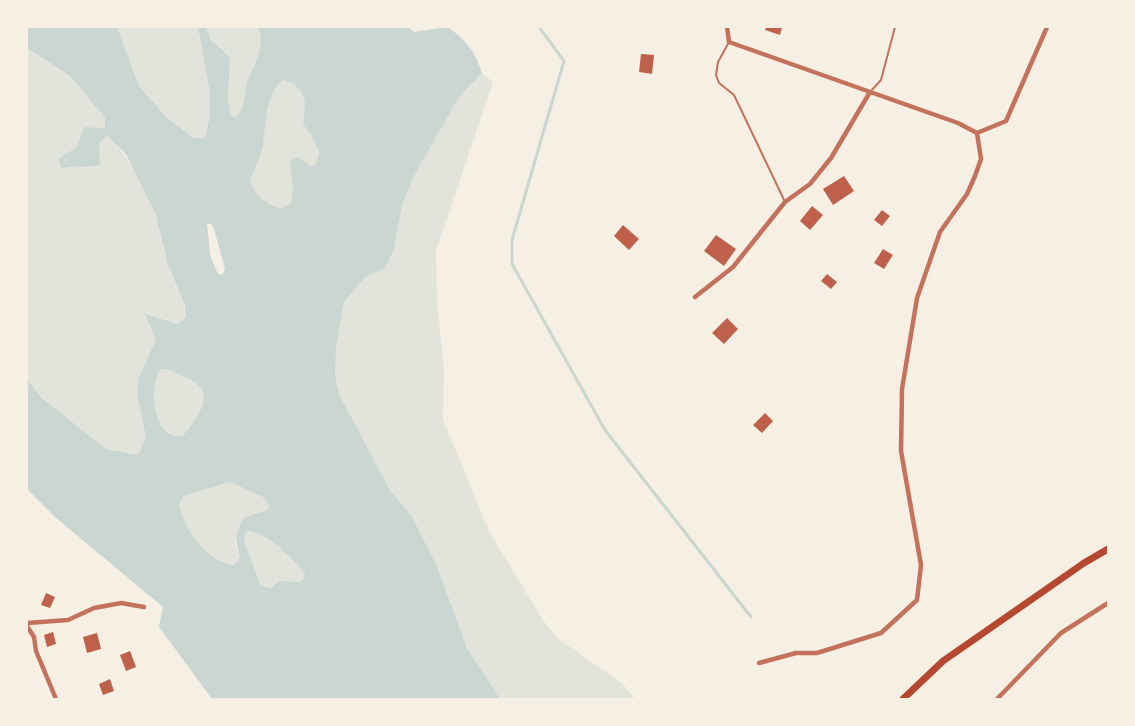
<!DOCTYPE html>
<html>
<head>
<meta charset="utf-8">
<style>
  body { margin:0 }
  #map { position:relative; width:1135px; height:726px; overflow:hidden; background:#f6efe4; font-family:"Roboto Serif",serif }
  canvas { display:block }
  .frame { position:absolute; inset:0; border:28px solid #f6efe4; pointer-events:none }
</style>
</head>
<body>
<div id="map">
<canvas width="1135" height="726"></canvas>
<div class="frame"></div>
</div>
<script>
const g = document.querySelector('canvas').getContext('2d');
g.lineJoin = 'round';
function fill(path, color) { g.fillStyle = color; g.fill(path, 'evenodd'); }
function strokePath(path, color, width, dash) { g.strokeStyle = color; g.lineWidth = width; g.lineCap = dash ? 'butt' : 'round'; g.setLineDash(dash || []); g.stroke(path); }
fill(new Path2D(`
  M117 27H198L210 93V115L205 138H194L167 118 139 86Z
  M206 27H258C267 50 251 66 246 87 244 98 245 110 235 117L231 116 228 100 230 57 211 40Z
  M27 48 70 76 105 118V128L84 127 77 147 58 159 61 169 71 165 91 168 99 143 107 136C126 151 148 191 155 215 160 231 162 248 168 264 173 282 184 298 186 317L178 324 146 314 156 339 138 379V400L146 437 138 455 106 449 42 398 27 379Z
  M482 73 493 82 436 251 437 300 444 368 443 420 490 533 543 620 557 638 622 683 635 699H500L467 648 437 566 411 515 391 492 340 396 335 375 336 348 344 301 365 277 385 268 394 248 402 205 415 174 459 97Z
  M284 80 294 84 301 92 305 102 303 124 312 137 319 153 316 164 311 166 298 157 293 158 290 163 293 189 291 204 281 208C267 206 255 194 250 181 254 170 260 157 263 145 266 126 264 90 284 80Z
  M161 369H166C184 377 213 383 201 409 196 421 191 427 182 436 179 436 175 436 172 435 153 429 149 383 161 369Z
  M230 482 263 497 269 506 267 510 243 519 235 544 240 556 238 561 233 565C206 561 185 530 179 505L183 496Z
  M245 531C264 529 295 559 305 574V579L300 582 279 581 271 588 261 586 244 541Z`), '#e2e4dc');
fill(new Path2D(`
  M27 27H117L139 86 167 118 194 138H205L210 115V93L198 27H206L211 40 230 57 228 100 231 115 235 117C245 110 244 98 246 87 251 66 267 50 258 27H408L414 32 447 27C465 38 476 53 482 73L459 97 415 174 402 205 394 249 385 268 365 277 344 302 336 348 335 375 340 396 391 492 411 515 437 566 467 648 500 699H212L159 627 163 607 55 517 27 489V379L42 398 106 449 138 455 146 437 138 400V379L156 339 145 314 178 324 186 317 185 306 168 265 155 213 126 154 107 136 99 143 100 164C84 171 77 162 61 169L58 159 77 147 84 127 105 128V118L70 76 27 48ZM284 80 294 84 301 92 305 102 303 124 312 137 319 153 316 164 311 166 298 157 293 158 290 163 293 189 291 204 281 208C267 206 255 194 250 181 254 170 260 158 263 145 266 127 265 90 284 80ZM207 223 211 224 214 229 224 265 225 270 222 275 218 274 210 255ZM161 369H166C184 377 213 383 201 409 196 420 191 427 182 436 179 436 175 436 172 435 153 429 149 382 161 369ZM230 482 263 497 269 506 267 510 243 518C236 533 234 540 240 556L238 561 233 565C206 561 185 530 179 505L183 496ZM246 531C265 530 294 559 305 574L304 579 300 582 279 581 271 588 261 586 244 541Z`), '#c9d6d2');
strokePath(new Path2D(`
  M539 27 564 61 512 240V264L605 430 751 617`), '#c9d6d2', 3);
fill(new Path2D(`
  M766 27H782L780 35 765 30Z
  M641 54 654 55 652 74 639 72Z
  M844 176 854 191 833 205 823 189Z
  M812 206 823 215 810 230 800 221Z
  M882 210 890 216 882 226 874 220Z
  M623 225 639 239 629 250 614 236Z
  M716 235 736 249 724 266 704 251Z
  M883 249 893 255 884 269 874 263Z
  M827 274 837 282 831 289 821 281Z
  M727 318 738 329 724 344 712 333Z
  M765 413 773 421 762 433 753 425Z
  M46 593 55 597 50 608 41 605Z
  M53 632 56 644 47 647 44 635Z
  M97 633 101 649 87 653 83 637Z
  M130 651 136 667 126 671 120 655Z
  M110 679 114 691 103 695 99 684Z`), '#bf614a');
strokePath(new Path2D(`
  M729 42 718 62 716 75 719 83 734 95 785 202
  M870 92 881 80 895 27`), '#c5725c', 2);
strokePath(new Path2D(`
  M727 27 729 42 958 123 977 133 981 159 975 176 967 194 940 232 917 298 902 389 901 451 921 565 917 600 881 633 817 653H796L759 663
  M977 133 1006 121 1047 27
  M695 297 733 267 785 202 810 184 831 158 870 92
  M27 623 68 620 94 608 121 603 144 607
  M27 626 34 637 36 651 56 699
  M997 699 1061 633 1108 603`), '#c5725c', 4.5);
strokePath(new Path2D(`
  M903 699 943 661 1084 563 1108 549`), '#b5482f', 7);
</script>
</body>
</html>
